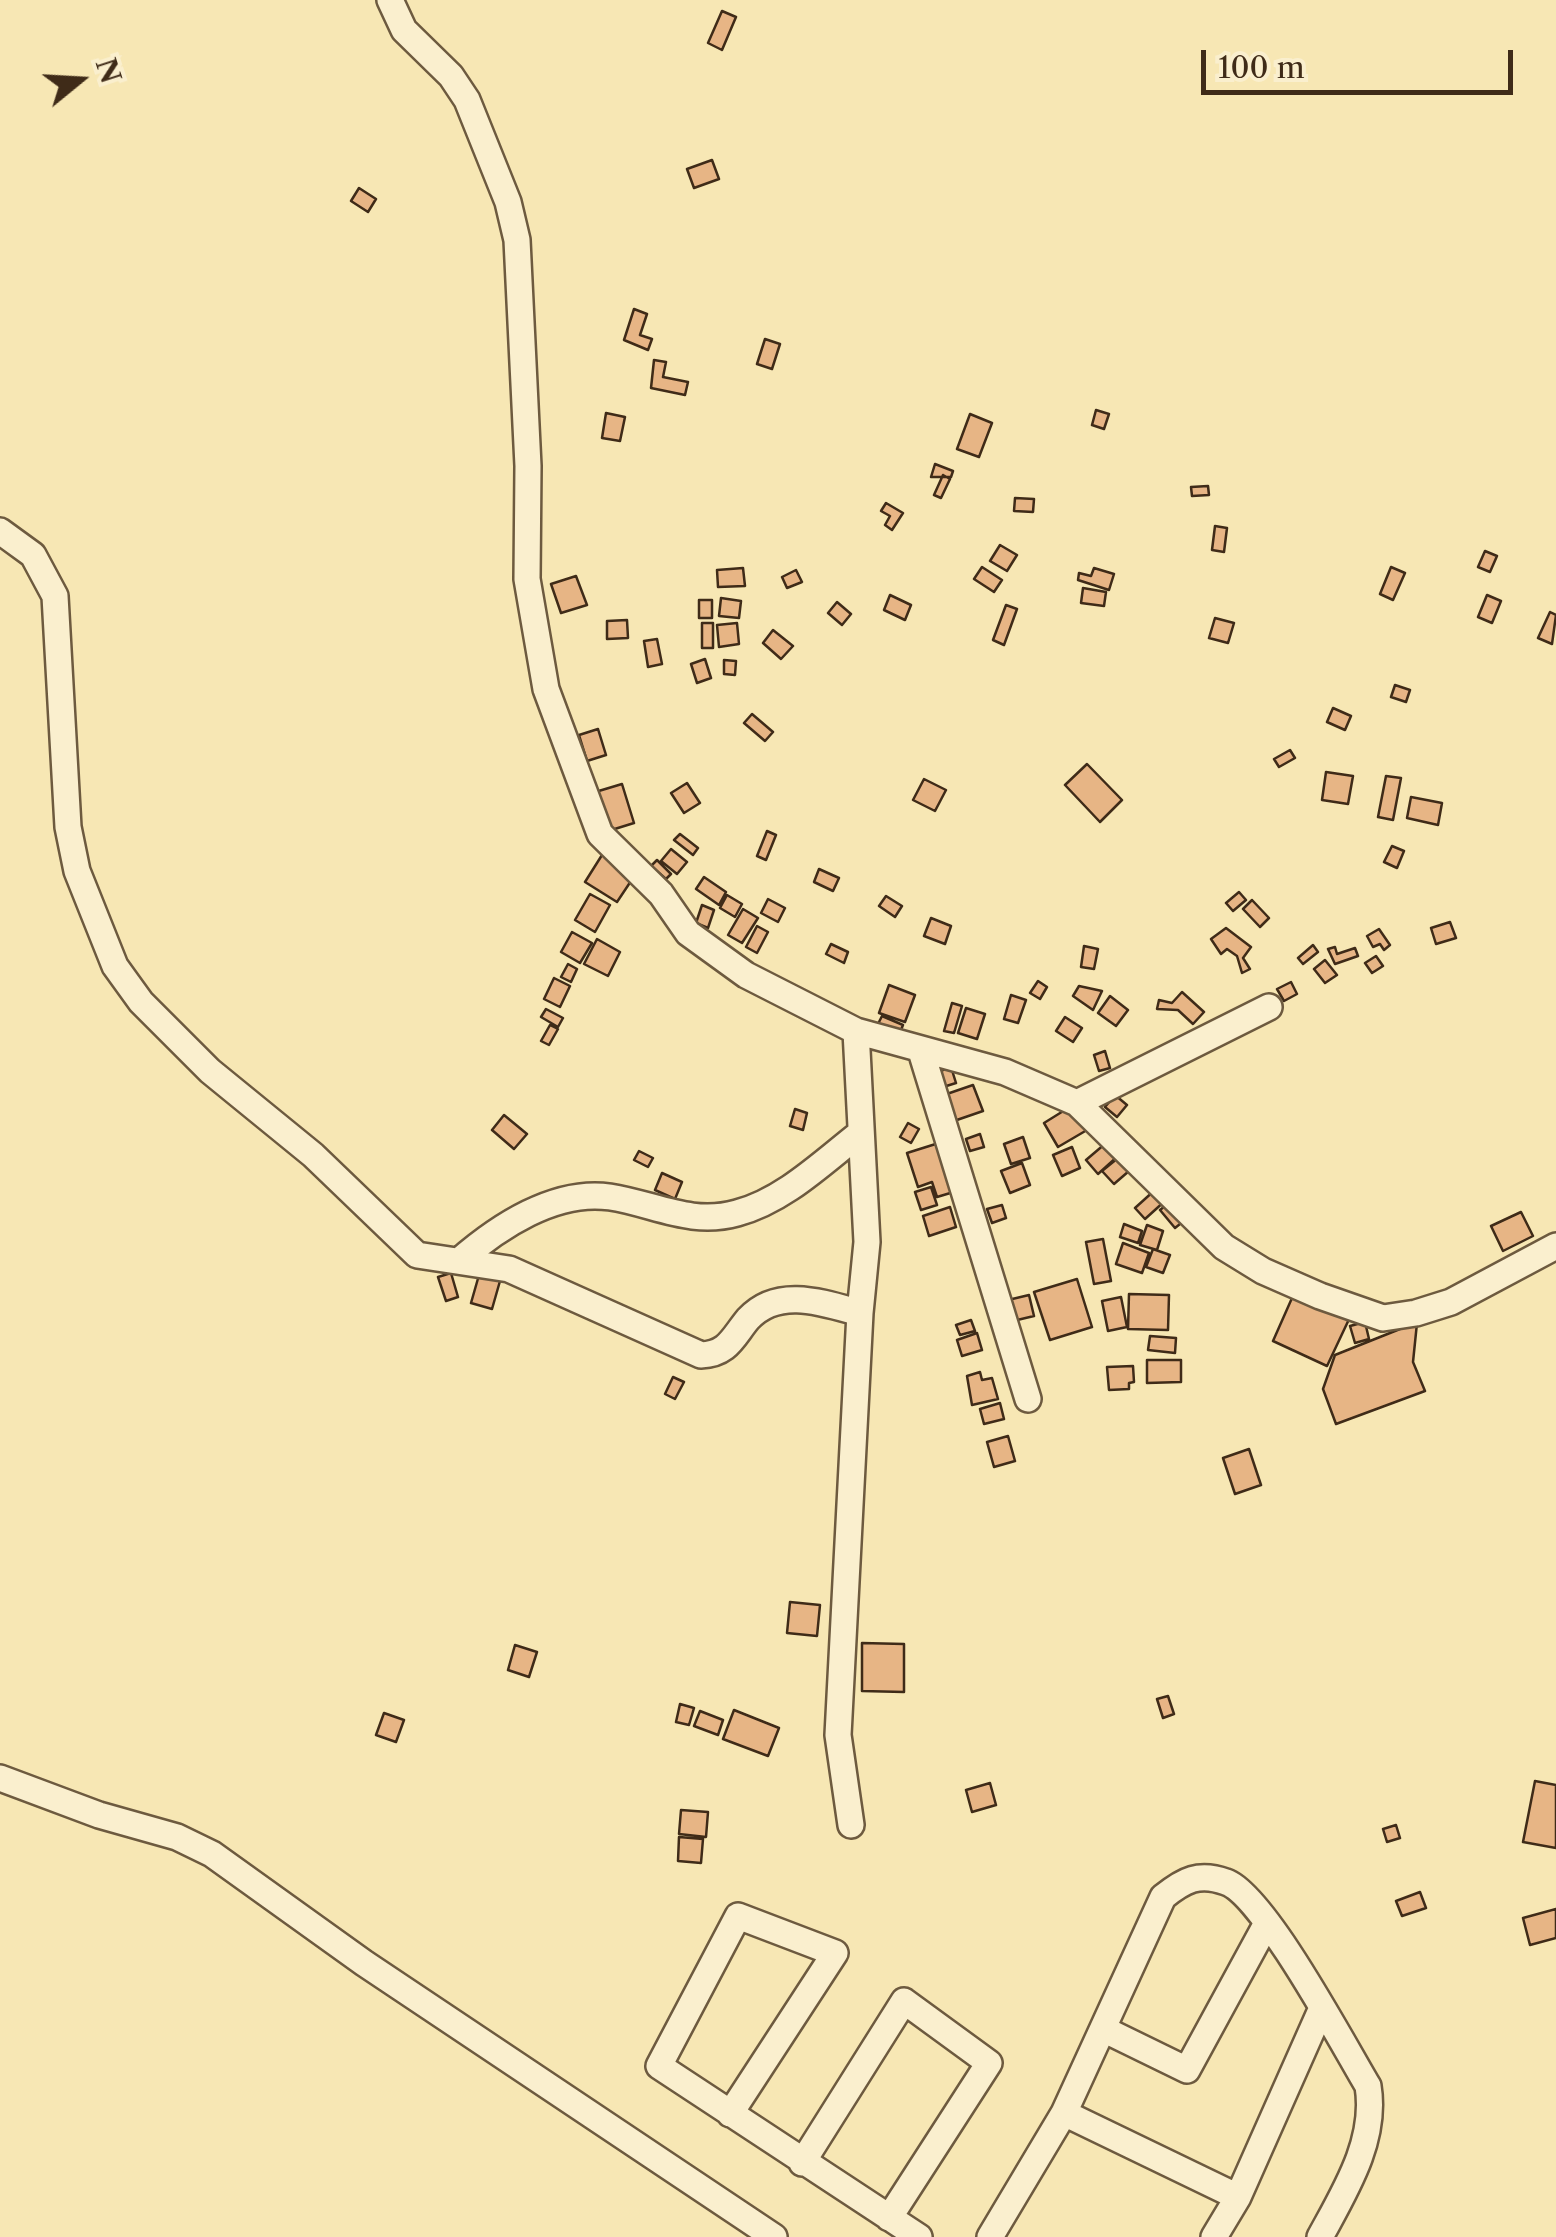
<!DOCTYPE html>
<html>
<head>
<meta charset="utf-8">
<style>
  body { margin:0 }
  #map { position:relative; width:1556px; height:2237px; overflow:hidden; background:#f7e7b4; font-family:"Libre Caslon Text",serif }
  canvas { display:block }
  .north { position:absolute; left:30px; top:30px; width:100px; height:100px; -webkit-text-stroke:8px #faefce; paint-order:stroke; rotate:72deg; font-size:28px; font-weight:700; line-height:40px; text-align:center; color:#3f2b18 }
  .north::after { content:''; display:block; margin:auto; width:35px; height:45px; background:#3f2b18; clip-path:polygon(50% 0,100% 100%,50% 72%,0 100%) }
  .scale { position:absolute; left:1201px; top:50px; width:312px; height:45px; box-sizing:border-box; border:5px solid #3f2b18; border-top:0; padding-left:12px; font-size:30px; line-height:35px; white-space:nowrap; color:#3f2b18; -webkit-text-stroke:8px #faefce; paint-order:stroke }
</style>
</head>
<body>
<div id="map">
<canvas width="1556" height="2237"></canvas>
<div class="north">N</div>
<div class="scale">100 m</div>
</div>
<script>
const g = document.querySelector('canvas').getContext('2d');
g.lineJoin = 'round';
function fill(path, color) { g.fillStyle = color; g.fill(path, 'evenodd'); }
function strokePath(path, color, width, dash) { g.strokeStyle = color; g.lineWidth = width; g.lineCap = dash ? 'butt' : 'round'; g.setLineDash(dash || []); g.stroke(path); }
const building = new Path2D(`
  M722 11 736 17 722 50 708 43Z
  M712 160 719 179 694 188 687 169Z
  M359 188 376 199 368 212 351 201Z
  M634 309 647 314 640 335 652 339 648 350 624 340Z
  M765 339 780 344 772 369 757 364Z
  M654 360 666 362 663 377 688 382 685 395 651 388Z
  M1096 410 1109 414 1104 429 1092 425Z
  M606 413 625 417 620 441 602 438Z
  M970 414 992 423 979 457 957 449Z
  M935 464 953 471 951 477H931Z
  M943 475 950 479 941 498 934 495Z
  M1208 486 1209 495 1192 496 1191 487Z
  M1015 498 1034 499 1033 512 1014 511Z
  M886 503 903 513 892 530 885 525 890 516 881 511Z
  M1215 526 1227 528 1224 552 1212 550Z
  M1000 545 1017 555 1007 571 990 561Z
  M1485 551 1497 556 1490 572 1478 567Z
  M982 567 1002 580 994 592 974 579Z
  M1391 567 1405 573 1393 600 1380 594Z
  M743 568 745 586 718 587 717 570Z
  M1094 568 1114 574 1109 590 1078 580 1079 573 1091 576Z
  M796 570 802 582 787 588 782 577Z
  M576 576 587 605 561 613 551 584Z
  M1083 588 1106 592 1104 606 1081 603Z
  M890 595 911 605 905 620 884 610Z
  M1487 595 1501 601 1492 623 1478 617Z
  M721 598 741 601 739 618 719 616Z
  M699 600H712V618H699Z
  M837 602 851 614 842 625 828 613Z
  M1006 605 1017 609 1004 645 993 640Z
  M1550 612 1556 615 1552 644 1538 638Z
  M1215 618 1234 623 1228 643 1209 638Z
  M627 620 628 638 607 639V621Z
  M702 623H713V648H702Z
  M737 623 739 644 719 647 717 625Z
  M773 630 793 646 781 659 763 643Z
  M657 639 662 664 648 667 644 641Z
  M705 659 711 678 697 683 691 664Z
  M724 660 736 661 735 675 724 674Z
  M1395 685 1410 690 1406 702 1391 697Z
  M1333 708 1351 716 1345 730 1327 722Z
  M752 714 773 732 765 741 744 723Z
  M598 729 606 755 587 761 579 735Z
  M1290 750 1295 758 1279 767 1274 759Z
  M1087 764 1122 800 1100 822 1065 785Z
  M1326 772 1353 776 1348 804 1322 800Z
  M1386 776 1401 778 1393 820 1378 817Z
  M924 779 946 790 935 811 913 800Z
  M687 783 700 803 684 813 671 793Z
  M622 784 634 823 605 832 592 793Z
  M1411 797 1442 803 1438 825 1407 818Z
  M767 831 776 835 766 860 757 856Z
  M680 834 698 848 693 855 674 840Z
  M1392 846 1404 851 1397 868 1384 862Z
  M671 849 687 862 677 874 661 861Z
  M602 855 635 875 617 902 585 882Z
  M657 860 671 874 666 879 651 866Z
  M819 869 839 878 833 891 814 882Z
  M704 877 726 892 719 905 696 889Z
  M1239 892 1246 900 1233 911 1226 903Z
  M590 894 610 905 595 932 575 920Z
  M727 895 742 904 735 917 720 908Z
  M886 896 902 906 895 917 879 906Z
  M768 899 785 908 778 922 761 913Z
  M1252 900 1269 918 1260 927 1243 909Z
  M702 905 714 910 708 928 696 923Z
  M743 909 758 918 742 943 728 935Z
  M931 918 951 926 945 944 924 936Z
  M1450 922 1456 938 1436 944 1431 928Z
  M757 926 768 932 757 953 746 947Z
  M1226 928 1251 947 1243 958 1250 969 1242 973 1237 956 1227 949 1221 954 1211 939Z
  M1379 929 1390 945 1384 950 1380 944 1373 947 1367 936Z
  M572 932 592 943 580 963 561 952Z
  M597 939 620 952 608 976 584 964Z
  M831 944 848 952 844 963 826 954Z
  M1313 945 1318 952 1303 964 1298 958Z
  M1084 946 1098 949 1094 969 1081 967Z
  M1335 947 1337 954 1355 948 1358 956 1335 964 1328 949Z
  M1376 956 1383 966 1372 973 1365 963Z
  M1325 960 1337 975 1325 983 1314 969Z
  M568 964 577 969 571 982 561 977Z
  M554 978 570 986 560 1007 544 999Z
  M1038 981 1047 987 1040 999 1030 993Z
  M1291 982 1297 994 1284 1001 1277 989Z
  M889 985 915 995 905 1022 879 1013Z
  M1079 986 1102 991 1093 1010 1073 996Z
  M1182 992 1204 1012 1193 1024 1178 1010 1157 1009 1159 1000 1172 1003Z
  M1011 995 1026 1000 1018 1023 1004 1019Z
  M1110 996 1128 1010 1116 1026 1098 1013Z
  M952 1003 962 1006 954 1033 944 1031Z
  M966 1008 985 1014 977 1039 958 1033Z
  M546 1009 563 1018 558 1027 541 1017Z
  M882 1016 903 1025 899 1035 877 1026Z
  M1065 1017 1082 1028 1073 1042 1056 1031Z
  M550 1025 558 1029 549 1045 541 1041Z
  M1105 1051 1110 1068 1099 1071 1094 1055Z
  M951 1067 956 1083 940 1088 935 1073Z
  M973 1085 983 1111 951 1122 941 1096Z
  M1115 1095 1127 1105 1117 1117 1105 1107Z
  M1073 1105 1087 1130 1058 1147 1044 1123Z
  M795 1109 807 1113 803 1130 790 1126Z
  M504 1115 527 1134 514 1149 492 1130Z
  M908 1123 919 1129 911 1143 900 1137Z
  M980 1134 984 1147 970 1151 966 1139Z
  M1023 1137 1030 1158 1011 1164 1004 1144Z
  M942 1142 957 1191 937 1197 932 1182 918 1187 907 1153Z
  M1106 1143 1118 1156 1098 1174 1086 1160Z
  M1072 1147 1080 1168 1062 1176 1053 1155Z
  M639 1151 653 1158 648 1167 634 1160Z
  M1118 1158 1129 1171 1114 1184 1102 1171Z
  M1022 1163 1030 1185 1010 1193 1001 1171Z
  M662 1173 682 1182 675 1199 655 1190Z
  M931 1187 937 1205 921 1210 915 1192Z
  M1156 1189 1166 1200 1145 1219 1135 1208Z
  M1170 1202 1185 1220 1175 1228 1160 1210Z
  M1002 1205 1006 1218 992 1223 987 1209Z
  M950 1207 956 1227 929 1236 923 1216Z
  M1521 1212 1533 1236 1503 1251 1491 1226Z
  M1124 1224 1142 1231 1138 1243 1120 1237Z
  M1147 1225 1163 1231 1157 1250 1140 1245Z
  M1103 1239 1111 1281 1094 1284 1086 1242Z
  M1123 1243 1149 1253 1142 1273 1116 1264Z
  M1153 1249 1170 1255 1163 1273 1146 1267Z
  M451 1273 458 1297 446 1301 438 1277Z
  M479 1275 500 1281 492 1309 471 1303Z
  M1077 1279 1092 1327 1050 1340 1034 1292Z
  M1296 1289 1351 1315 1327 1366 1273 1341Z
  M1129 1294 1169 1295 1168 1330 1128 1329Z
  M1029 1295 1034 1316 1013 1321 1008 1300Z
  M1121 1297 1127 1327 1108 1331 1102 1301Z
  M971 1320 975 1331 960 1335 956 1325Z
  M1365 1322 1369 1339 1355 1343 1350 1326Z
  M1401 1322 1417 1323 1413 1362 1425 1391 1336 1424 1323 1389 1335 1355 1400 1329Z
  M977 1333 982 1350 962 1356 957 1340Z
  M1150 1336 1176 1338 1175 1353 1148 1350Z
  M1147 1360H1181V1382L1147 1383Z
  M1133 1366 1134 1382 1129 1383V1389L1109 1390 1107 1367Z
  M980 1372 982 1380 992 1378 998 1399 972 1405 967 1376Z
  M673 1377 684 1382 675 1399 665 1394Z
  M1000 1403 1004 1419 984 1424 980 1409Z
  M1008 1436 1015 1461 994 1467 987 1442Z
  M1249 1449 1261 1485 1235 1494 1223 1458Z
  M790 1602 820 1605 817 1636 787 1633Z
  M862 1643 904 1644V1692L862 1691Z
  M515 1645 537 1652 529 1677 508 1670Z
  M1168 1696 1174 1714 1163 1718 1157 1699Z
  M680 1704 694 1708 689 1725 676 1722Z
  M734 1710 779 1728 768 1756 723 1739Z
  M700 1711 723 1720 718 1735 694 1726Z
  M384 1713 404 1720 396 1742 376 1735Z
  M1535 1781 1556 1785V1848L1523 1842Z
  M990 1783 996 1805 972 1812 966 1790Z
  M681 1810 708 1812 706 1837 679 1834Z
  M1396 1825 1400 1838 1387 1842 1383 1829Z
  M679 1837 703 1839 701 1863 678 1861Z
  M1420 1892 1426 1908 1402 1916 1396 1901Z
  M1556 1909V1938L1530 1945 1523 1918Z`);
fill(building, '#e7b585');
strokePath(building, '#3f2b18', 2.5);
const minor = new Path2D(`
  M390 0 404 30 451 76 467 100 508 202 517 240 528 466 527 579 546 689 600 834 661 894 688 933 746 975 856 1031 1005 1072 1077 1103 1224 1247 1263 1271 1320 1296 1383 1318 1416 1313 1451 1302 1556 1246
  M0 531 33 555 55 596 68 827 77 871 115 966 141 1002 210 1071 313 1155 417 1255 509 1269 701 1355C728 1354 733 1337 748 1319 778 1286 824 1303 860 1313
  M921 1051 1028 1399
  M1077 1103 1269 1007
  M459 1261C498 1227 555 1189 610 1197 655 1204 691 1226 737 1213 783 1201 822 1163 859 1134
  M0 1778 99 1815 177 1837 212 1854 364 1963 774 2237
  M851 1825 838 1735 860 1313 867 1242 856 1031
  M1103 2029 1187 2070 1267 1923
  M1064 2113 1238 2197
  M730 2114 835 1953 738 1916 659 2066 919 2237
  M802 2163 904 2001 989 2063 889 2218
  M990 2237 1064 2113 1163 1897C1184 1880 1199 1872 1226 1882 1263 1894 1344 2046 1368 2086 1377 2140 1345 2191 1320 2237
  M1214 2237 1238 2197 1321 2010`);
strokePath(minor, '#6d5a3f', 30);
strokePath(minor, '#faefce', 25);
</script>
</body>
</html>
